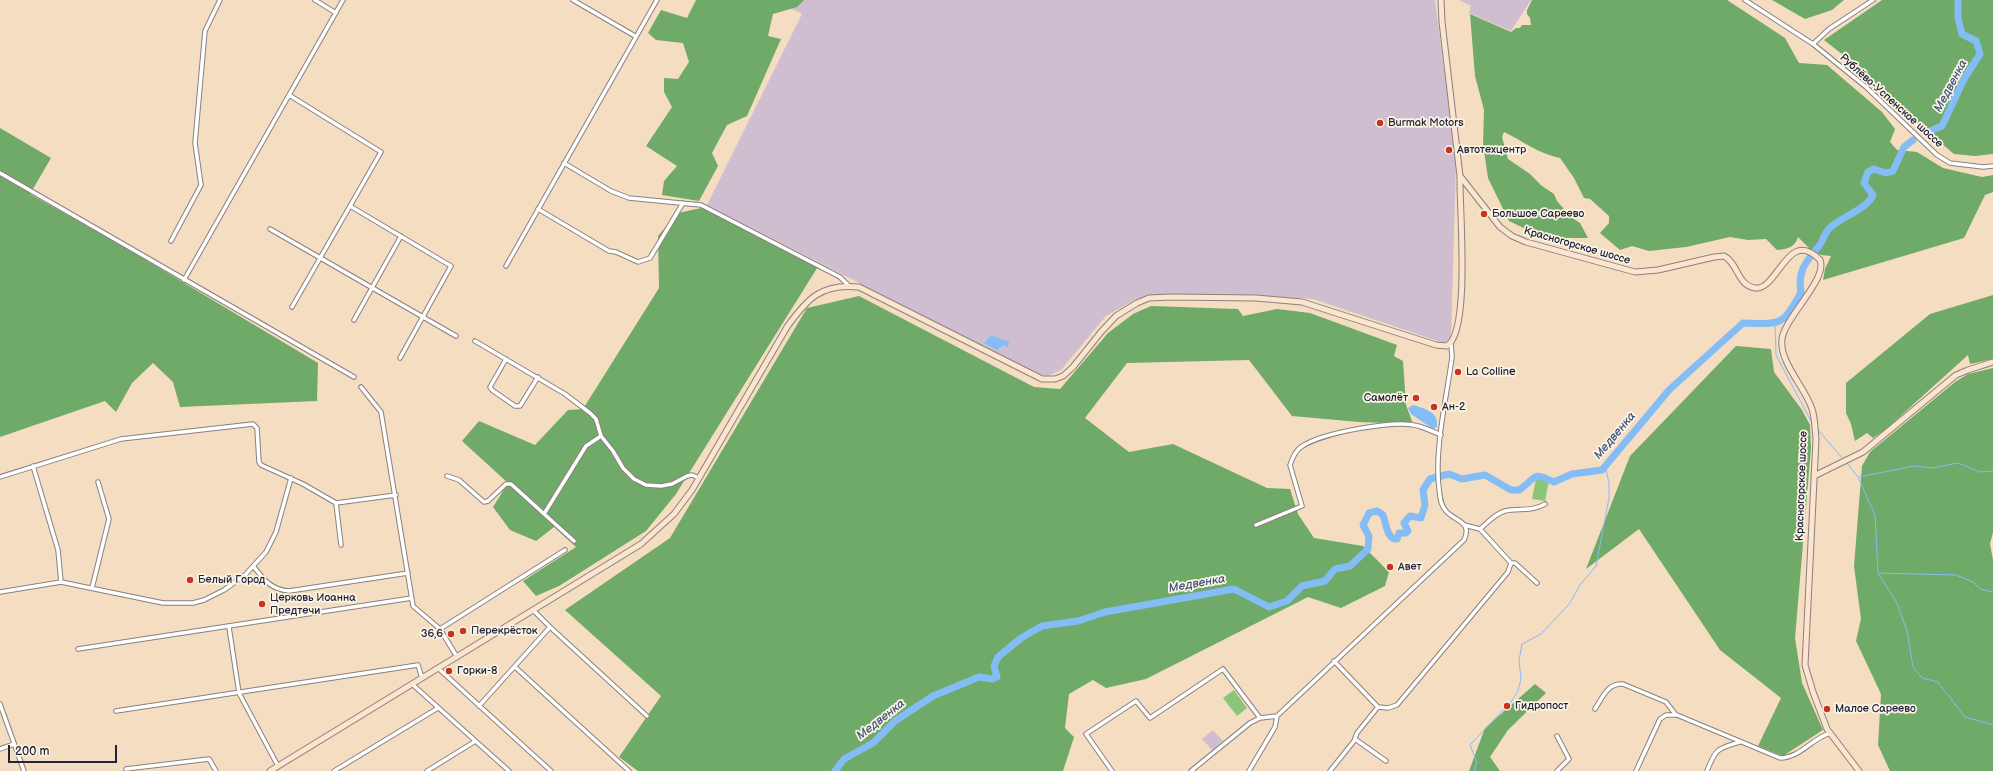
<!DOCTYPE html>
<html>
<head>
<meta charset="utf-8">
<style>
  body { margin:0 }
  #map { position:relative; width:1993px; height:771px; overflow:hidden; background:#f4ddc1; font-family:"Balsamiq Sans",sans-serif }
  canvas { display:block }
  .scale { position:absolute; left:8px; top:745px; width:109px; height:18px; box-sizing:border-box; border:2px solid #22223b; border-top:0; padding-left:5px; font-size:12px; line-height:14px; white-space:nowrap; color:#22223b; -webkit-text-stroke:3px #fcf5e5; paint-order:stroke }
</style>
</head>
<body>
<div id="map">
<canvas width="1993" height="771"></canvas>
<div class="scale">200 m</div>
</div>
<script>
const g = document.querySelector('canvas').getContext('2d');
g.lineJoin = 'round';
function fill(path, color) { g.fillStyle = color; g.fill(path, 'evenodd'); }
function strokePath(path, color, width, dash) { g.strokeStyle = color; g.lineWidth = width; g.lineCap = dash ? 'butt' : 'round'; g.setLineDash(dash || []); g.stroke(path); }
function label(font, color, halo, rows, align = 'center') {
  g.font = font + ' "Balsamiq Sans",sans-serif'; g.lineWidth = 3.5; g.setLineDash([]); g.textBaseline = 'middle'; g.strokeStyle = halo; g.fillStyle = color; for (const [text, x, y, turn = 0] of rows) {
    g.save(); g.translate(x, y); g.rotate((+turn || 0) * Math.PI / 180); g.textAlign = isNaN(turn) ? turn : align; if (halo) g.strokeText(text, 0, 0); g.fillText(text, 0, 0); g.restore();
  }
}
fill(new Path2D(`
  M775 0H1435L1456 163 1451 337 1447 342H1441L1313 299 1223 294 1154 295 1136 299 1106 316 1061 370 1048 376 1039 375 707 205 802 14Z
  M1459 0H1531L1511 31 1469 13 1471 6Z
  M1213 730 1223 741 1212 750 1202 739Z`), '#cebed0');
fill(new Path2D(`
  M1536 479 1549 481 1545 501 1532 499Z
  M1234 690 1247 708 1237 716 1223 698Z`), '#8ac579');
fill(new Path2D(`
  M696 0H804L797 7 773 14 768 36 781 39 747 116 727 125 712 153 718 166 699 201 662 195 664 181 677 166 646 146 672 107 664 92V78L678 79 689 62 683 43 656 40 648 33 661 10 687 18Z
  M1532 0H1727L1785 38 1799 63 1827 65 1882 112 1895 129 1890 142 1897 150 1917 152 1943 168 1982 177 1993 175V192L1985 195 1964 238 1823 280 1825 269 1831 256 1821 255 1810 249 1798 237C1795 247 1788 249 1777 250L1766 239 1748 240 1730 237 1686 247 1649 251 1632 246 1620 250 1600 233 1609 223V216L1590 199 1584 198 1574 178 1560 158C1539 154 1523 141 1504 132L1502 137 1508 159 1530 174 1542 186 1554 194 1557 201 1571 217 1580 223 1588 238H1557L1532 232 1509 221 1488 178 1483 144 1484 110 1475 76 1470 14 1511 32 1516 28H1520L1522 25H1531L1530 18 1527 14V10Z
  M1772 0H1844L1832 10 1805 19Z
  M1882 0H1993V154L1975 156 1954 154 1899 108 1866 73 1824 40Z
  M0 128 51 158 30 194 119 244 318 363 317 401 180 407 173 382 153 363 132 383 116 412 105 401 0 437Z
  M706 207 819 265 676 494 646 531 559 586 536 596 523 581 576 547 554 527 536 541 510 530 493 507 508 483 462 441 479 421 535 445 568 410 583 409 659 288 658 236 678 213Z
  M1993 295V359L1970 364 1968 355 1885 430 1873 438 1867 433 1855 441 1851 424 1846 413V383L1930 314Z
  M859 296 1034 387 1060 389 1108 333 1133 314 1151 306 1238 309 1243 316 1277 309 1310 313 1397 345 1394 356 1403 361 1406 405 1413 424 1359 422 1292 416 1249 360 1127 363 1085 418 1129 452 1173 444 1267 488 1290 489 1298 514 1314 538 1363 546 1389 572 1385 586 1341 608 1308 597 1146 679 1106 688 1093 680 1069 694 1065 728 1074 737 1063 771H638L619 757 661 696 565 610 670 538 807 308Z
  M1736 346 1771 349 1774 372 1802 410 1810 425 1811 448 1795 638 1802 683 1823 730 1783 756 1758 746 1781 698 1720 650 1639 529 1586 569 1630 456Z
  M1993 368V532L1990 544 1993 560V771H1890L1878 745 1881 694 1856 641 1861 619 1854 566 1862 466 1870 452 1955 382 1968 374Z
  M1535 684 1546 693 1508 730 1490 757 1500 771H1469L1485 728Z`), '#6faa69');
fill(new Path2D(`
  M991 335 1009 342 1008 347 1004 345 997 350 984 343Z
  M1413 405C1426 409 1439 412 1437 427L1433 429 1411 414 1408 408Z`), '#84bcf5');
strokePath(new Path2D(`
  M1775 324 1776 355 1811 421
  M1818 430 1843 459
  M1847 463 1858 477 1875 515 1878 573 1897 603 1907 631 1913 667 1922 678 1938 682 1965 717 1993 725
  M1859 477 1914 466 1932 468 1958 463 1980 472 1993 471
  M1878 573 1956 575 1973 582 1980 589 1993 592
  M1474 771 1477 762 1470 745 1502 711 1507 708 1518 691 1521 679 1519 661 1522 644 1541 634 1570 603 1580 585 1596 566 1609 498V483L1605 465`), '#84bcf5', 1);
strokePath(new Path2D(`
  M1925 133 1942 126 1964 79 1980 54 1976 41 1962 34 1958 18V0
  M835 771 844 759 873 743 895 721 933 696 979 677 992 679 997 677 994 666 998 657 1021 638 1042 626 1078 621 1105 612 1234 589 1269 607 1287 601 1302 586 1325 581 1335 569 1350 566 1368 549 1369 536 1363 525 1369 513 1377 511 1383 515C1386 523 1387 540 1397 539L1399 533H1406L1408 531 1404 523 1410 516 1421 518 1425 505 1423 490 1430 479 1449 474 1462 479 1485 475 1511 490H1519C1538 477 1531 471 1554 482L1572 474 1602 470 1669 390 1743 323C1780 324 1783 327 1801 292 1797 270 1807 261 1819 246 1825 239 1822 234 1832 226 1844 216 1867 209 1873 195L1864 183 1868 172 1874 169 1886 173 1893 171 1904 147 1913 140`), '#84bcf5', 7);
const street = new Path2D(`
  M315 0 336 13
  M573 0 635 36
  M1745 0 1813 44 1866 87 1937 155 1950 163 1983 167 1993 166
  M1813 44 1829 29 1873 0
  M289 95 381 152 292 307
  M564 163 611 191 629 198 701 205 840 277 849 286
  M0 173 354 377
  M350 206 451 266 400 358
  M538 209 609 251 616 252 638 262 650 258 683 203
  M270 229 456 336
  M171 241 201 185 195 143 205 31 220 0
  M506 266 657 0
  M184 280 343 0
  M354 320 401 236
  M475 341 565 394 590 413 596 419 601 436 613 451 623 468 634 479 646 485 661 486 672 484 687 476 692 475 699 478
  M506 359 490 387 492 390 515 406H520L538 377
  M361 387 381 412 413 606 440 629 565 550
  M33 466 58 550 61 582
  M447 476 459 480 484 502 488 501 506 484H511L574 541
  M0 477 121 439 253 424 257 428 259 462 261 465 303 484 336 503 396 495
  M336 503 341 545
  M544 514 586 446 601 436
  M1256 525 1302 506 1290 465C1292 459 1295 451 1301 447 1320 433 1396 419 1418 426 1426 428 1434 432 1441 435
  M1480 529C1487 523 1496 513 1505 511 1519 508 1532 512 1545 504
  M1511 563H1515L1537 583
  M254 567C264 580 272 590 289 591L408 573
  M92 588 109 519 98 482
  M0 592 61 582 163 603H193L204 600 224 590 245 575 266 552 276 532 291 478
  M534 611 550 627 647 716
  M229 627 239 693 278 766
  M440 629 457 657
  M78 649 412 598
  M515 667 629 771
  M439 669 551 771
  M412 684 509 771
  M0 704 24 771
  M479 706 550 627
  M1378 707 1388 708 1397 705 1508 572 1511 563 1480 529 1464 525
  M1595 709C1603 697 1607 683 1623 684L1666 702 1676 715
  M116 711 418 665 422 678
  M1557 736 1569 759 1557 771
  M1355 739 1386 761
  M0 749 14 744
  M126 769 209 759 216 771
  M334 771 438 708
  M427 771 474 742
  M1112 771 1086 734 1136 701 1150 718 1223 669 1260 718
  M1191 771 1250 723 1260 718 1277 716 1464 540C1473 521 1454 521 1446 511 1440 505 1440 496 1439 488 1434 449 1447 396 1452 357L1451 344
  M1249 771 1275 727 1277 716
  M1330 771 1354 741 1357 733 1378 707 1334 661
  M1636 771 1660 719 1666 715H1677L1780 758C1800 758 1811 739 1830 733
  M1707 771C1716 748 1717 749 1740 742`);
const secondary = new Path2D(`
  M1441 0 1442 22 1460 176 1500 227 1512 236 1526 242 1635 272 1658 270 1714 257 1724 256C1738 263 1737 285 1755 288 1778 291 1788 226 1820 260 1828 279 1785 317 1782 339 1779 362 1805 387 1812 409 1815 418 1815 429 1816 439L1805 665 1813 692 1827 729 1859 771
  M1814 476 1863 452 1956 375 1968 370 1993 362
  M270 771 641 544 674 514 692 490 787 327C807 299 821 283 859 287L1042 379H1055L1063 376 1073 367 1101 332 1116 316 1137 303 1149 298 1172 297 1256 298 1302 302 1436 345 1447 346C1471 332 1459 205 1460 176`);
strokePath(street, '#8b807e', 5.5);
strokePath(secondary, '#8b807e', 7);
strokePath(street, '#fff', 3.5);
strokePath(secondary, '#fbe5cf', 5);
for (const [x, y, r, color] of [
  [1380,123,4,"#c8321e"],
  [1449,150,4,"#c8321e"],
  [1484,214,4,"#c8321e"],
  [1458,372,4,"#c8321e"],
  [1416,398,4,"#c8321e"],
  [1434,407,4,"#c8321e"],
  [1390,567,4,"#c8321e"],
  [190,580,4,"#c8321e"],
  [262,604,4,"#c8321e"],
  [463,631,4,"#c8321e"],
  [451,634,4,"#c8321e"],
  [449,671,4,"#c8321e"],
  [1507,706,4,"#c8321e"],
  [1827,709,4,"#c8321e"]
]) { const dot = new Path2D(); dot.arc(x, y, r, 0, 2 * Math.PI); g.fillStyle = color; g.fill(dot); strokePath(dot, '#fcf5e5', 1.5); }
label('11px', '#22223b', '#fcf5e5', [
  ["Рублёво-Успенское шоссе",1891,101,42],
  ["Красногорское шоссе",1577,246,16],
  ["Красногорское шоссе",1802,486,-88]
]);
label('11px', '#22223b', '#fcf5e5', [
  ["Burmak Motors",1388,123],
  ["Автотехцентр",1457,150],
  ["Большое Сареево",1492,214],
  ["La Colline",1466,372],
  ["Самолёт",1408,398,"right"],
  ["Ан-2",1442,407],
  ["Авет",1398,567],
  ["Белый Город",198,580],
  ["Церковь Иоанна",270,598],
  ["Предтечи",270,611],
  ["Перекрёсток",471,631],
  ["36,6",443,634,"right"],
  ["Горки-8",457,671],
  ["Гидропост",1515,706],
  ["Малое Сареево",1835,709]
], 'left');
label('italic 12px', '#44587c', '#fcf5e5', [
  ["Медвенка",1951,86,-62],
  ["Медвенка",1615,436,-50],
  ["Медвенка",1197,584,-10],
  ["Медвенка",881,720,-38]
]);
</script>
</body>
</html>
